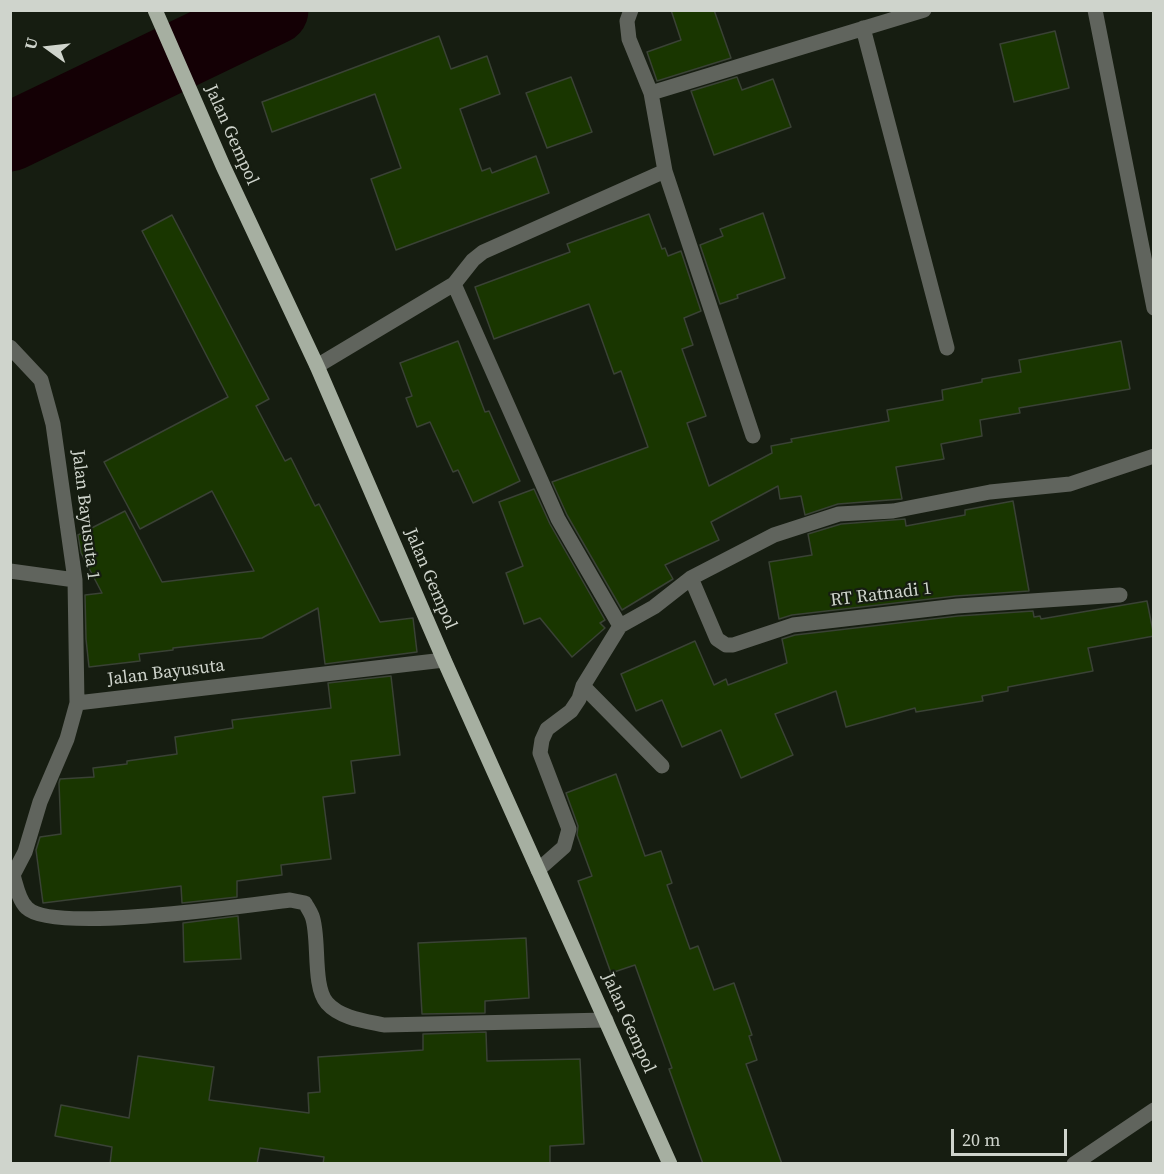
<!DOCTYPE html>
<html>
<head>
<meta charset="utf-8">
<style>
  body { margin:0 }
  #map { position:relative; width:1164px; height:1174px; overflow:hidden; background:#161d11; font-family:"Source Serif 4",serif }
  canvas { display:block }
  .frame { position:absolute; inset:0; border:12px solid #cfd4cc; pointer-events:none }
  .north { position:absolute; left:18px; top:18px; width:60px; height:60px; -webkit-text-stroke:4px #161d11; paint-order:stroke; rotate:285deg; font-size:16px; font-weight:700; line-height:24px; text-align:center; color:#cfd4cc }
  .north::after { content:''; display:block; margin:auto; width:21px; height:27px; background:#cfd4cc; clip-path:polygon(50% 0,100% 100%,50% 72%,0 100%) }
  .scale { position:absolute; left:951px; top:1129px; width:116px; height:27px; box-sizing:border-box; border:3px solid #cfd4cc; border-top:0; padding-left:8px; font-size:18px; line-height:21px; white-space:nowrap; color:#cfd4cc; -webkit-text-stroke:4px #161d11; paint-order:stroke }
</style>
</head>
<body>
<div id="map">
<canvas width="1164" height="1174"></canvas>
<div class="frame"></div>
<div class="north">U</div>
<div class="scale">20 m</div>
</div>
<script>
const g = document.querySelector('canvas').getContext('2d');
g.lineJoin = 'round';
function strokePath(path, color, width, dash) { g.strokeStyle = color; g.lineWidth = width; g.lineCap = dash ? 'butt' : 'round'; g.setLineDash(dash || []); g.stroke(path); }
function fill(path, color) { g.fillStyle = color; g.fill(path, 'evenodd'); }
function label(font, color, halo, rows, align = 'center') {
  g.font = font + ' "Source Serif 4",serif'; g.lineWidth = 4.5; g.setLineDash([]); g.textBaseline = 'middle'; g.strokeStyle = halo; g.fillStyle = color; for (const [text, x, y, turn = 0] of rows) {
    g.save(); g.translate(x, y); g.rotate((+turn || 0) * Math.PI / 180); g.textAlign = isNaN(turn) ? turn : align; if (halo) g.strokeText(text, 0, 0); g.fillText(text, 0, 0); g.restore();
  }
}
strokePath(new Path2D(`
  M10 137 274 10`), '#140005', 69);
const building = new Path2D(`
  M671 10H714L731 58 657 81 647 52 681 40Z
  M1055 31 1069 88 1014 102 1000 44Z
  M439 36 451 69 487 56 500 94 460 109 482 171 490 168 492 173 536 156 549 193 396 250 371 179 401 168 375 94 272 132 262 102Z
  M571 77 592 132 547 148 526 93Z
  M737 77 742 90 773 79 791 127 714 155 691 91Z
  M763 213 785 278 737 295 738 298 720 304 700 245 723 236 720 229Z
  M649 214 662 249 665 248 668 256 681 251 701 311 684 318 693 345 682 349 706 416 687 423 709 486 772 453 771 446 792 442 791 439 889 421 887 410 943 400 942 390 982 382V379L1021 372 1019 360 1121 341 1130 389 1019 408 1020 413 980 420 982 436 941 444 944 459 896 467 902 499 838 504 805 515 801 496 780 499 778 486 711 522 719 540 665 565 673 579 622 610 567 515 552 482 648 447 621 371 614 374 589 304 494 339 475 287 570 252 567 244Z
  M172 215 269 399 256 406 285 461 291 458 315 506 319 504 380 622 413 618 417 652 325 664 318 608 262 638 173 648V650L139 654 140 661 89 667 86 639 85 595 102 593 81 553 78 535 125 511 162 582 254 571 212 491 140 529 104 462 228 397 142 231Z
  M458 341 485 412 489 411 520 481 473 503 458 470 453 472 430 422 417 427 406 398 412 396 400 363Z
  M534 489 550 524 605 620 600 623 605 628 572 657 540 618 524 624 506 573 523 566 499 502Z
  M1013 501 1029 591 956 596 792 615 779 619 769 562 812 555 808 534 841 524 905 519 906 526 965 515V510Z
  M1147 601 1154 636 1088 648 1093 671 1008 687V691L982 696 983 701 916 712 915 708 846 727 836 691 775 714 793 755 741 778 721 730 682 747 662 700 636 711 621 674 695 641 714 685 726 679 728 685 787 663 782 639 795 635 958 616 1033 611 1034 617 1040 616 1041 619Z
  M391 676 400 755 351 761 355 793 323 797 331 859 281 865 282 875 237 881V897L182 903 181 886 43 903 36 850 40 837 61 834 59 783 60 779 94 777 93 768 127 764V761L177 754 175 737 233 728 232 720 331 708 328 683Z
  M616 774 645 856 661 851 672 883 667 885 690 949 698 946 714 990 734 983 752 1035 749 1036 757 1060 746 1064 782 1164H703L669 1069 672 1068 635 965 611 973 578 881 592 876 577 835 578 826 566 793Z
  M238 916 241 959 184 962 183 923Z
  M526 938 529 998 485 1001V1013L422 1014 418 943Z
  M486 1032 487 1061 580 1059 584 1144 550 1146V1164H323L324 1157 260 1148 257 1164H110L112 1147 55 1136 61 1105 129 1118 138 1056 214 1067 209 1100 309 1113 308 1093 320 1092 318 1057 423 1050V1034Z`);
fill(building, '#193600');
strokePath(building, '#3a4235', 1.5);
strokePath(new Path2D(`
  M631 10 627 21 629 39 651 93 665 171 753 436
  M1095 10 1154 308
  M863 28 947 348
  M651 93 924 10
  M454 284 558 519 620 626
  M10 347 41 380 53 424 75 580 77 703 67 739 40 802 25 852 13 875H10
  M317 366 454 284 473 260 483 252 665 171
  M10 571 75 580
  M691 578 717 639 726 645H733L793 625 957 606 1120 595
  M583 686 662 766
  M77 703 444 660
  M538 870 564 847 569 829 540 753 542 740 547 729 571 711 579 699 583 686 620 626 654 607 691 578 774 535 839 514 893 511 990 492 1070 484 1154 456
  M13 875C16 885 19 901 27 908 53 934 247 905 290 900L305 903C307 907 310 911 312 916 320 937 312 986 327 1003 340 1018 365 1021 384 1025L606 1020
  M1074 1164 1154 1110`), '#60645d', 15);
strokePath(new Path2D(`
  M155 10 223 166 317 366 444 660 670 1164`), '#a6afa1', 15);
label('18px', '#cfd4cc', '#161d11', [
  ["Jalan Gempol",231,135,66],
  ["Jalan Bayusuta 1",85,515,83],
  ["Jalan Gempol",430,579,67],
  ["RT Ratnadi 1",881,595,-7],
  ["Jalan Bayusuta",166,673,-7],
  ["Jalan Gempol",628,1023,66]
]);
</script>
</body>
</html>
